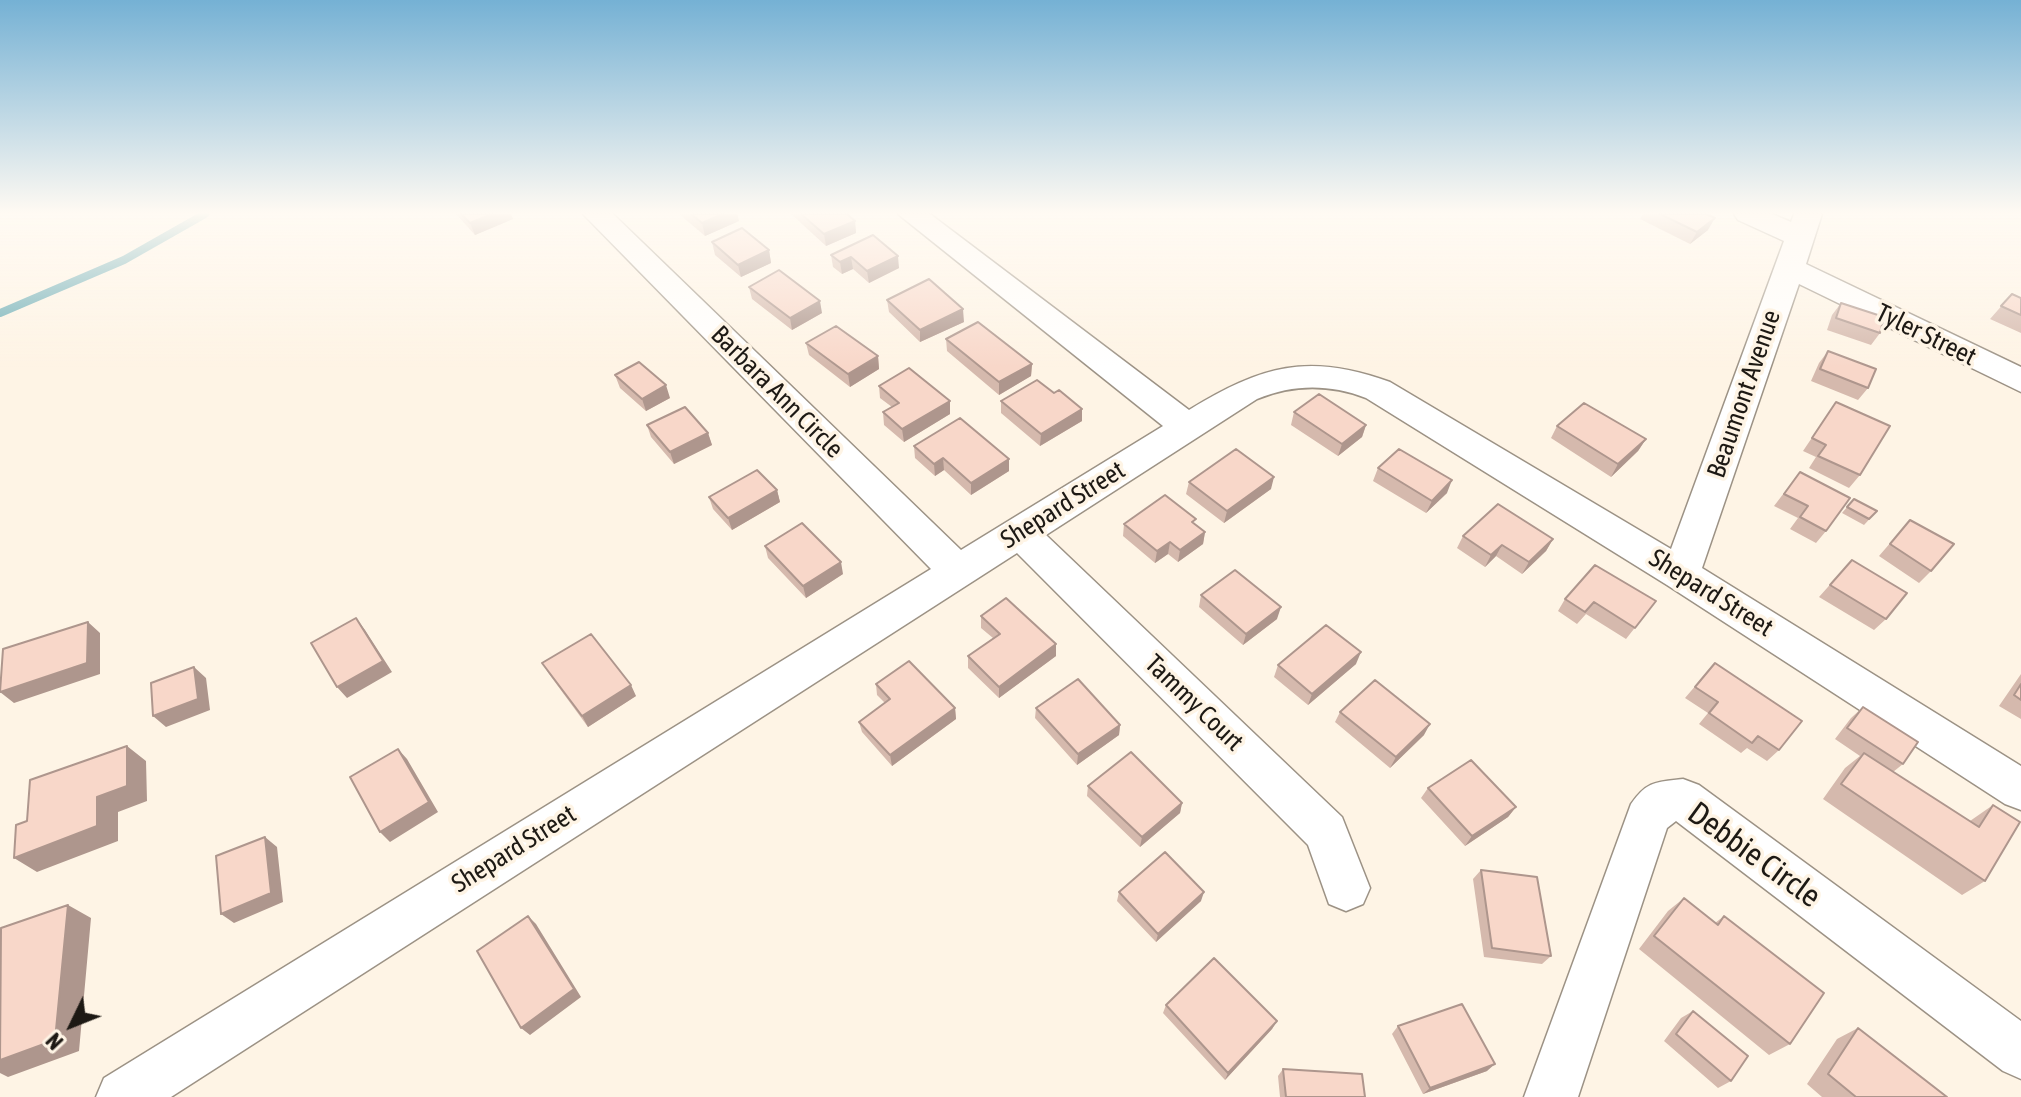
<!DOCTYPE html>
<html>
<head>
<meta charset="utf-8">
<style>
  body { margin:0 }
  #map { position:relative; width:2021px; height:1097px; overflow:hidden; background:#fef4e5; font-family:"Asap Condensed",sans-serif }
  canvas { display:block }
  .north { position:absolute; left:32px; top:985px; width:80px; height:80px; -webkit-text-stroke:6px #fef4e5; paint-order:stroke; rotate:227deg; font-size:22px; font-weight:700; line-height:32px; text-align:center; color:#1d1914 }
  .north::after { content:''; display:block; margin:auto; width:28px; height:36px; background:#1d1914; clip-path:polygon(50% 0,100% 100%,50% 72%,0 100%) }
</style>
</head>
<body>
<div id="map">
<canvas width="2021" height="1097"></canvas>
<div class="north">N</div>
</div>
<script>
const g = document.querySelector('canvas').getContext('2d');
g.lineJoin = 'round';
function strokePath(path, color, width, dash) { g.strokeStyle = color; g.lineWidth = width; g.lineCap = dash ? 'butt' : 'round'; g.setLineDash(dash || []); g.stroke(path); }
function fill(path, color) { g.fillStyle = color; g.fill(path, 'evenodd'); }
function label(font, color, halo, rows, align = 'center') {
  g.font = font + ' "Asap Condensed",sans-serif'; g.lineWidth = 7; g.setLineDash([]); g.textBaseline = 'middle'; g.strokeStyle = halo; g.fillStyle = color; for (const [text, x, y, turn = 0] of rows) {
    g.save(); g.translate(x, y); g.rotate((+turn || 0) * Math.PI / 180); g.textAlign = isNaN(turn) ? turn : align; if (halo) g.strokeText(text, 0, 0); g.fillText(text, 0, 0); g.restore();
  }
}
strokePath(new Path2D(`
  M0 313 124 260 205 214`), '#69acb5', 8);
const minor = new Path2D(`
  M583 214H613L961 550 1163 426 898 214H930L1189 410C1261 366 1308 352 1390 382L1671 549 1784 241 1738 220 1734 214H1772L1791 222 1794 214H1822L1806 264 2021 367V392L1799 284 1702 568 2021 766V810L2005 804 1667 585 1366 398C1329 384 1294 384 1257 399L1046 535 1342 817 1370 888 1363 904 1346 911 1329 904 1308 845 1017 553 171 1097H96L104 1078 931 569Z
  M1683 779 1699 785 2021 1021V1079L2003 1071 1676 821 1667 828 1578 1097H1524L1631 804C1647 781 1656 782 1683 779Z`);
strokePath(minor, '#9c9285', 3);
fill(minor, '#fff');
fill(new Path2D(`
  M456 214H511L513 219 475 235Z
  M679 214H737L739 221 705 236Z
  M791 214H847L855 221 856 233 826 246Z
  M1643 214H1706L1708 230 1690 244 1640 219Z
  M873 235 899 268 869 283 853 269 842 274 833 267 831 255Z
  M712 242 769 250 771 263 741 277 715 255Z
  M749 287 822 313 792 330 752 299Z
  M2012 294 2021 298V333L1990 319Z
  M887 300 964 322 920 342 889 312Z
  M1841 303 1880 333 1871 345 1827 330 1832 315Z
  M946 339 1032 364 1031 376 999 395 947 351Z
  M806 343 878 356 879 369 850 387 809 355Z
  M1828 351 1868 388 1858 400 1811 381 1819 363Z
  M615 375 670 398 646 411 620 388Z
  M879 386 950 401V414L904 442 884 425 883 412 892 407 880 398Z
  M1054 393 1082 421 1040 446 1001 413V401Z
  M1836 402 1860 475 1849 488 1809 468 1816 457 1803 451Z
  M1294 412 1366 425 1362 437 1338 456 1291 425Z
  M647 425 708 433 712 445 674 464 651 437Z
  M1557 426 1646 439 1638 451 1611 477 1551 438Z
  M914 446 1009 459V471L971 495 944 470 935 476 915 458Z
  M1378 468 1447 493 1426 513 1373 481Z
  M1800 472 1826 531 1816 543 1790 529 1798 518 1774 506Z
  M1189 482 1271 489 1224 523 1186 494Z
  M777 490 780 502 732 530 713 509 709 497Z
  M1854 499 1877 511 1864 525 1842 513Z
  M1910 520 1931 571 1919 583 1879 556Z
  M1124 524H1195L1205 532 1203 544 1178 562 1168 554 1155 563 1123 536Z
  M1463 536 1553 539 1546 551 1522 574 1496 556 1485 567 1457 548Z
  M765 546 843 574 806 598 768 558Z
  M1852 560 1886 619 1874 630 1819 597Z
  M1201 595 1277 619 1243 645 1199 607Z
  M1565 599 1656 601 1626 639 1586 614 1577 624 1558 611Z
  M981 616 1056 644V656L999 698 968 668V656L993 638 981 628Z
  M542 663 636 696 588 727 549 674Z
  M1715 663 1779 750 1767 761 1747 748 1741 753 1699 724 1708 713 1685 698Z
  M1356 664 1308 705 1274 677 1278 665Z
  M2021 674V719L1999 706Z
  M876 684 955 708 956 719 892 766 862 732 859 722 885 703 877 695Z
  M1863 707 1903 764 1893 772 1970 821 1993 805 1985 881 1962 895 1823 799 1845 768 1860 756 1835 739 1851 718Z
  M1036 708 1120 725 1119 735 1077 765 1035 718Z
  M1340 712 1424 735 1390 768 1335 722Z
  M1088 786 1182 803 1180 813 1140 847 1087 796Z
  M1428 788 1516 807 1508 817 1465 846 1421 798Z
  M1481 870 1551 956 1542 964 1484 957 1473 879Z
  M1119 892 1201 901 1156 942 1117 901Z
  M1684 898 1715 923 1724 916 1790 1044 1769 1055 1639 949 1668 911Z
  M1166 1005 1277 1021 1272 1029 1225 1080 1163 1013Z
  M1693 1011 1731 1081 1718 1088 1664 1041 1681 1018Z
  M1398 1026 1487 1071 1423 1094 1392 1034Z
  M1858 1028 1947 1097H1822L1807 1084 1837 1039Z
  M1283 1069 1365 1097H1280L1278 1076Z`), '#d5b9ad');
fill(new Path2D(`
  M492 214H511L513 219 475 235 470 223Z
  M723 214H737L739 221 705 236 702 223Z
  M1715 218 1708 230 1690 244 1697 232Z
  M855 221 856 233 826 246 824 234Z
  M769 250 771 263 741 277 738 265Z
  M898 256 899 268 869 283 867 271Z
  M851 257 853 269 842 274 840 262Z
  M820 301 822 313 792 330 790 318Z
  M963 309 964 322 920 342V330Z
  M878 356 879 369 850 387 848 374Z
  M1032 364 1031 376 999 395V382Z
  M666 385 670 398 646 411 642 399Z
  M950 401V414L904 442 902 429Z
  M1082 409V421L1040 446 1041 434Z
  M1366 425 1362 437 1338 456 1342 444Z
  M708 433 712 445 674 464 670 452Z
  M1646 439 1638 451 1611 477 1618 464Z
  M943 458 944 470 935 476 934 464Z
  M1009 459V471L971 495V483Z
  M1274 477 1271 489 1224 523 1227 511Z
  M1452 480 1447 493 1426 513 1432 501Z
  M777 490 780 502 732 530 728 518Z
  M1205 532 1203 544 1178 562 1180 550Z
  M1553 539 1546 551 1522 574 1529 562Z
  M1170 542 1168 554 1155 563 1157 551Z
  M1502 545 1496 556 1485 567 1491 555Z
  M841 562 843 574 806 598 803 586Z
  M1281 607 1277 619 1243 645 1246 634Z
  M356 618 365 630 392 672 347 698 337 687Z
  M88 622 100 633V674L14 703 0 692Z
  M1056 644V656L999 698V687Z
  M1361 652 1356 664 1308 705 1312 694Z
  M194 667 206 678 210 710 166 727 153 716Z
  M631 685 636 696 588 727 582 716Z
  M955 708 956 719 892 766 890 755Z
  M1430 724 1424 735 1390 768 1396 757Z
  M1120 725 1119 735 1077 765 1078 754Z
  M127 746 146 761 147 801 118 812V841L37 872 14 858Z
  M398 749 407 759 438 812 390 842 380 832Z
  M1182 803 1180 813 1140 847 1142 837Z
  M1516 807 1508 817 1465 846 1472 836Z
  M265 837 277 847 283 902 234 923 221 914Z
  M1204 892 1201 901 1156 942 1158 934Z
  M68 905 91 918 79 1051 8 1077 0 1073V1060Z
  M528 916 536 924 581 997 530 1035 521 1028Z
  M1277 1021 1272 1029 1225 1080 1228 1073Z
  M1495 1064 1487 1071 1423 1094 1430 1088Z`), '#ae968d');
const building = new Path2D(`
  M461 214H492L470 223Z
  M691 214H723L702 223Z
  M801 214H847L855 221 824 234Z
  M1660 214H1706L1715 218 1697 232Z
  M742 228 769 250 738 265 712 242Z
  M873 235 898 256 867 271 851 257 840 262 831 255Z
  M779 270 820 301 790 318 749 287Z
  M929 279 963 309 920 330 887 300Z
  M2012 294 2021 298V315L2001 306Z
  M1841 303 1884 317 1880 333 1836 318Z
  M978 322 1032 364 999 382 946 339Z
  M836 326 878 356 848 374 806 343Z
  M1828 351 1876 369 1868 388 1820 369Z
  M639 362 666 385 642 399 615 375Z
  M909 368 950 401 902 429 883 412 899 403 879 386Z
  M1037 380 1054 393 1059 390 1082 409 1041 434 1001 401Z
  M1319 394 1366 425 1342 444 1294 412Z
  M1836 402 1890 426 1860 475 1818 456 1826 445 1812 438Z
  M1584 403 1646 439 1618 464 1557 426Z
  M685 407 708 433 670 452 647 425Z
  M960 418 1009 459 971 483 943 458 934 464 914 446Z
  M1236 449 1274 477 1227 511 1189 482Z
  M1399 449 1452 480 1432 501 1378 468Z
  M757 470 777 490 728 518 709 497Z
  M1800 472 1850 498 1826 531 1800 517 1808 506 1784 494Z
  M1165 495 1196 519 1192 522 1205 532 1180 550 1170 542 1157 551 1124 524Z
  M1854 499 1877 511 1869 519 1847 507Z
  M1498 504 1553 539 1529 562 1502 545 1491 555 1463 536Z
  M1910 520 1954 544 1931 571 1890 544Z
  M802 523 841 562 803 586 765 546Z
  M1852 560 1907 593 1886 619 1830 585Z
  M1595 565 1656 601 1635 628 1594 602 1585 612 1565 599Z
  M1235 570 1281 607 1246 634 1201 595Z
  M1006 598 1056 644 999 687 968 656 1000 634 981 616Z
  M356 618 383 661 337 687 311 643Z
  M88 622 87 663 0 692 3 649Z
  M1326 625 1361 652 1312 694 1278 665Z
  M591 634 631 685 582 716 542 663Z
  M909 661 955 708 890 755 859 722 890 699 876 684Z
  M1715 663 1802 721 1779 750 1758 736 1752 743 1709 713 1718 702 1695 687Z
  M194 667 198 699 153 716 151 683Z
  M1078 679 1120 725 1078 754 1036 708Z
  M1375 680 1430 724 1396 757 1340 712Z
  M2021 684V700L2014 695Z
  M1863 707 1918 742 1903 764 1847 728Z
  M127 746V786L97 797V826L14 858 16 825 27 821 30 780Z
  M398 749 429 802 380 832 350 777Z
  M1131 752 1182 803 1142 837 1088 786Z
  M1864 753 1979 827 1993 805 2020 822 1985 881 1841 784Z
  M1471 760 1516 807 1472 836 1428 788Z
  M265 837 271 893 221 914 216 856Z
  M1165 852 1204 892 1158 934 1119 892Z
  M1481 870 1537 877 1551 956 1492 948Z
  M1684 898 1718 925 1724 916 1824 993 1790 1044 1654 936Z
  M68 905 55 1040 0 1060 1 928Z
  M528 916 574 989 521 1028 477 951Z
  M1214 958 1277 1021 1228 1073 1166 1005Z
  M1462 1004 1495 1064 1430 1088 1398 1026Z
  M1693 1011 1748 1056 1731 1081 1676 1034Z
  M1858 1028 1947 1097H1856L1828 1074Z
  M1283 1069 1362 1074 1365 1097H1286Z`);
fill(building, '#f8d7c9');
strokePath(building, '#ae968d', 2);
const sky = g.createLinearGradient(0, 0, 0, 367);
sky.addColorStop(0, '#75b1d4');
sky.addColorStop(0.58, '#fffaf3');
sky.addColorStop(1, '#fffaf300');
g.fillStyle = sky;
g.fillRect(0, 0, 2021, 367);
label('26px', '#1d1914', '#fef4e5', [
  ["Tyler Street",1926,335,26],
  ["Barbara Ann Circle",777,392,45],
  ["Beaumont Avenue",1744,394,-71],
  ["Shepard Street",1063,505,-32],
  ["Shepard Street",1711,593,32],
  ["Tammy Court",1194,703,44],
  ["Shepard Street",514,849,-32]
]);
label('32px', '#1d1914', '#fef4e5', [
  ["Debbie Circle",1754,855,36]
]);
</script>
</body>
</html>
